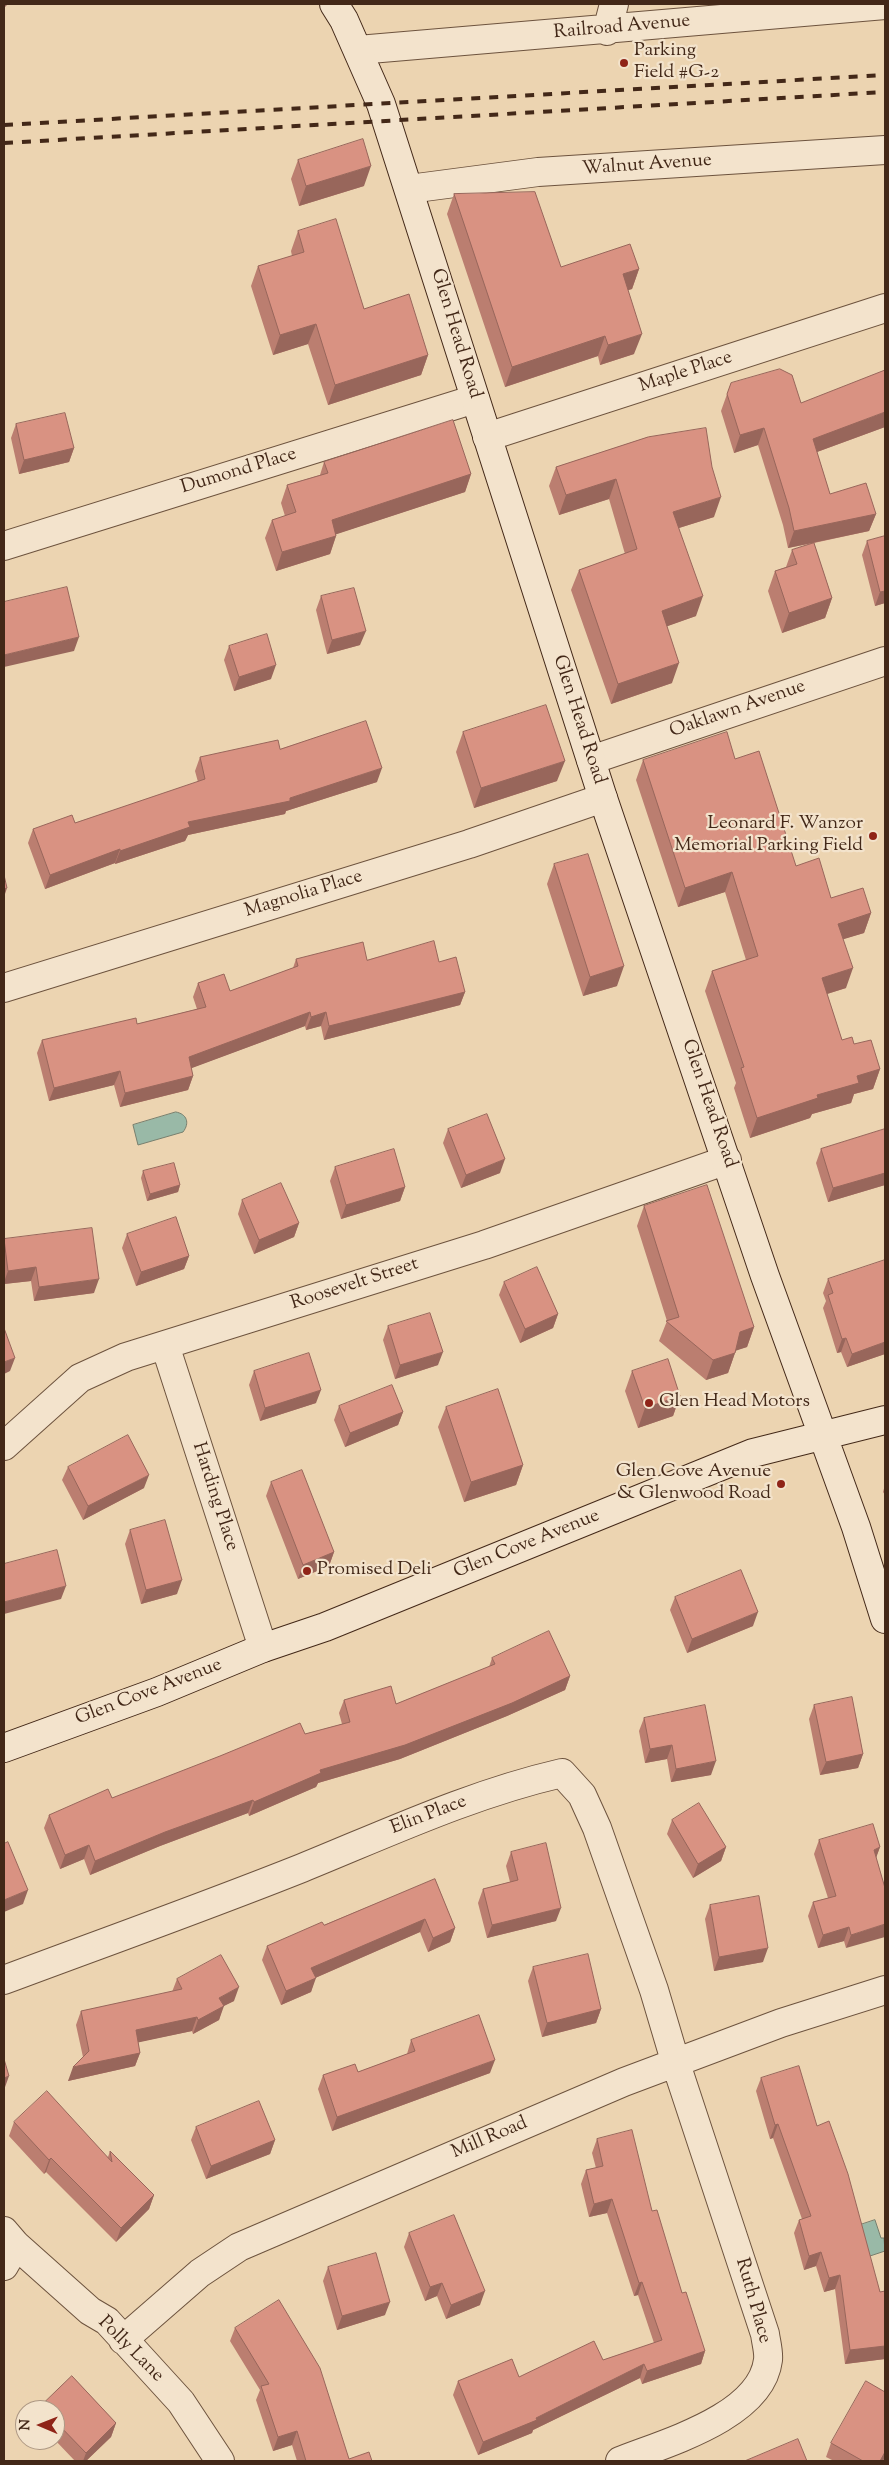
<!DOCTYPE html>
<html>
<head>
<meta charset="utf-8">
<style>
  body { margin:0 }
  #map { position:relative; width:889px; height:2465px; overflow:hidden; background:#ecd4b1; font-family:"Sorts Mill Goudy",serif }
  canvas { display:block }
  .frame { position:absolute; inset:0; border:5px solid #432818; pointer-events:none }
  .north { position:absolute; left:15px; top:2400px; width:50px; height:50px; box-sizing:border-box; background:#f3e3cc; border:1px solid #ad9884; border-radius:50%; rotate:271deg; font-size:14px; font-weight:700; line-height:20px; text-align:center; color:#432818 }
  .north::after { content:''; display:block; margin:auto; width:18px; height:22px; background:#8f2418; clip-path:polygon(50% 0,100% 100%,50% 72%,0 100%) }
</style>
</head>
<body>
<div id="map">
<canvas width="889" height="2465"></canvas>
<div class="frame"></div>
<div class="north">N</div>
</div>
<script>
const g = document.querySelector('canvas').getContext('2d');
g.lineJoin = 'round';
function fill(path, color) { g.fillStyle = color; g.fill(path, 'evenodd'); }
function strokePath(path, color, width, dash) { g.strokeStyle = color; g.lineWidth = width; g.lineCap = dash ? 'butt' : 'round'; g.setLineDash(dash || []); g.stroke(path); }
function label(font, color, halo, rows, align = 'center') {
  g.font = font + ' "Sorts Mill Goudy",serif'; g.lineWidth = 4.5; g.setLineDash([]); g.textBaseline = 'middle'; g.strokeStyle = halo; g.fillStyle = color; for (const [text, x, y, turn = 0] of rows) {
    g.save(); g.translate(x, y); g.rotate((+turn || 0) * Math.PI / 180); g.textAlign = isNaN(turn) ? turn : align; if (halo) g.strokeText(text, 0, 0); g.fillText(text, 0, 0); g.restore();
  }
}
const water = new Path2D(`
  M176 1112C187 1114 190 1123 183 1132L138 1145 133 1125Z
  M875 2220 881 2238H884L885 2251 867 2257 857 2226Z`);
fill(water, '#99b9a7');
strokePath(water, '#777f6e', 1);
const street = new Path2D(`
  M607 31 614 4
  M358 50 885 5
  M409 189 538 172 885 150
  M487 437 885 308
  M4 546 475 399
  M591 760 885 661
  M4 988 469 844 603 798
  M165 1345 263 1648
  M4 1446 80 1378 126 1357 484 1245 727 1160
  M4 1980C103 1943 204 1907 302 1868 388 1833 471 1794 562 1773L582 1795 597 1828 654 1990 676 2064 765 2334C766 2342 769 2352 768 2360 761 2417 665 2443 620 2461
  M4 2231 16 2245 90 2311 107 2321 181 2402 220 2461
  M4 2266 16 2245
  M123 2340 200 2273 239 2247 624 2082 781 2023 885 1990`);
const secondary = new Path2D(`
  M334 4 344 20 381 104 603 798 765 1276 856 1527 885 1619
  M4 1748 157 1692 263 1648 325 1627 753 1453 885 1420`);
strokePath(street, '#6d533e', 30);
strokePath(secondary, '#432818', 30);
strokePath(street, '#f3e3cc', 28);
strokePath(secondary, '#f3e3cc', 28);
strokePath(new Path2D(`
  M4 125 885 75
  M4 143 885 92`), '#432818', 4, [9, 9]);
fill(new Path2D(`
  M298 160 364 186 299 206 291 179Z
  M454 194 561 267 639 269 632 289 628 290 634 354 600 365 598 356 505 387 447 214Z
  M298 231 364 309 428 355 421 375 328 405 308 344 273 355 251 286 258 266 292 256 291 251Z
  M731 383 885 427 817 452 830 494 876 514 869 531 814 543 832 598 825 618 782 633 768 591 775 571 786 567 792 550 813 543 788 548 783 525 758 445 734 453 721 411Z
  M16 424 74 448 69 462 19 474 11 438Z
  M648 437 714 517 679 528 696 616 667 626 672 683 611 704 571 590 579 570 625 554 609 499 559 515 549 486 556 467Z
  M324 462 471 474 465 492 336 534V536L330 554 276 571 265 538 272 520 285 516 281 503 287 485 320 475Z
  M885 536V603L875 606 862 555 867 541Z
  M321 596 360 645 327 654 316 610Z
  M229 646 271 679 234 691 224 660Z
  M463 732 557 781 474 808 456 752Z
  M280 749 377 782 286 811 285 814 188 835 185 841 115 864V863L45 889 28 843 33 829 75 823 198 782 195 771 200 757Z
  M735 759 796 866 831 898 871 913 864 933 843 939 846 988 827 994 842 1040 854 1044 880 1069 873 1089 854 1094 851 1103 812 1114 810 1118 750 1138 734 1088 736 1083 705 991 712 971 746 960 725 892 678 907 636 780 643 760Z
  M554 864 617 986 583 996 547 884Z
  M296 959 439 962 465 992 460 1005 324 1040 321 1026 306 1030 305 1026 191 1068 193 1076 188 1090 120 1107 114 1085 49 1101 37 1053 42 1040 137 1024 197 1009 193 997 198 983 230 991 293 968Z
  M448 1129 500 1173 461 1188 443 1143Z
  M885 1129V1185L828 1202 816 1163 821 1149Z
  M335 1167 405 1187 400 1201 341 1219 330 1181Z
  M143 1171 180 1185 178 1192 147 1201 141 1178Z
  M242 1200 299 1223 294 1237 254 1254 238 1214Z
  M644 1206 754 1327 747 1347 736 1350 728 1373 706 1380 659 1341 667 1321 637 1226Z
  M127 1234 189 1256 184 1269 136 1286 122 1248Z
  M4 1239 94 1293 34 1301 31 1281 4 1284Z
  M828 1279 885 1354 847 1367 841 1352 837 1353 823 1308 826 1301 823 1293Z
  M504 1282 558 1314 553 1328 520 1343 499 1295Z
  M388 1326 438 1365 395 1379 383 1340Z
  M254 1371 316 1403 260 1421 249 1385Z
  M632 1371 680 1396 673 1416 638 1428 625 1391Z
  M339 1406 403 1412 398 1425 345 1447 334 1420Z
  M446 1407 523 1465 516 1485 464 1502 438 1427Z
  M68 1467 144 1488 83 1520 62 1480Z
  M271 1482 334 1552 329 1566 298 1579 266 1496Z
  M885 1485V1495L883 1492Z
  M130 1530 177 1594 141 1604 125 1544Z
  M675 1597 753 1626 687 1653 670 1610Z
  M492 1658 570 1676 565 1690 507 1716 400 1759 318 1783 316 1787 249 1816 248 1813 160 1846 90 1875 84 1859 60 1869 44 1828 49 1815 112 1798 305 1734 342 1724 339 1713 344 1700 396 1704 489 1667Z
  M814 1705 863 1754 858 1768 820 1775 809 1719Z
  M644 1718 711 1775 671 1782 667 1759 645 1763 639 1731Z
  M672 1820 726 1847 721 1861 693 1878 667 1834Z
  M819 1840 880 1847 876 1857 885 1888 846 1948 844 1941 818 1948 808 1916 813 1902 828 1898 814 1854Z
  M511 1852 556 1921 487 1938 478 1903 483 1889 510 1882 506 1866Z
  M435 1879 455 1928 450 1942 428 1952 420 1932 315 1978 311 1992 281 2005 262 1960 267 1946 324 1925Z
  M710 1905 763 1962 714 1971 705 1919Z
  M533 1967 601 2009 596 2023 542 2037 528 1981Z
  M177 1979 234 2001 223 2006 219 2020 193 2034 192 2031 138 2042 140 2053 135 2066 68 2081 83 2057 76 2025 81 2011 172 1992Z
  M411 2040 490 2073 332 2131 318 2089 323 2075 358 2072 407 2054Z
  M761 2078 817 2126 880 2292 885 2291V2359L845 2364 835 2289 824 2292 816 2266 804 2270 794 2233 799 2220 802 2219 773 2138 770 2139 756 2091Z
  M14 2122 108 2157 110 2151 154 2195 149 2209 116 2242 46 2172 44 2174 9 2136Z
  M196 2127 275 2140 270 2154 206 2179 191 2140Z
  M597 2139 652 2211 682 2293 705 2351 701 2364 642 2384 640 2378 533 2430 532 2433 478 2455 453 2395 458 2381 519 2377 603 2360 654 2343 638 2295 634 2296 607 2213 589 2217 581 2184 586 2170 596 2168 592 2153Z
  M409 2233 480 2305 446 2319 437 2296 425 2301 404 2247Z
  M328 2267 385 2315 337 2330 323 2281Z
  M235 2328 349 2459 372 2461H297L292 2445 273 2451 256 2400 260 2390 230 2341Z
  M72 2376 116 2423 111 2437 86 2461H75L55 2440V2410H39L41 2406Z
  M885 2392V2457L883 2461H834L826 2457 831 2443Z`), '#bb7e70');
fill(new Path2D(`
  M4 4H8L4 8Z
  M371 166 364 186 299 206 306 186Z
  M639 269 632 289 615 294 623 274Z
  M316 324 308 344 273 355 280 335Z
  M642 334 634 354 600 365 608 345Z
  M605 336 598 356 505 387 512 367Z
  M428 355 421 375 328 405 335 385Z
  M885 412V427L806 456 813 439Z
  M764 428 758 445 734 453 740 435Z
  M74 448 69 462 19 474 24 460Z
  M471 474 465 492 325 538 332 520Z
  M616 479 609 499 559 515 566 495Z
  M721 497 714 517 666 532 673 512Z
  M876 514 869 531 788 548 794 531Z
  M336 536 330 554 276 571 282 552Z
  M885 591V603L875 606 880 592Z
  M703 596 696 616 654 631 662 611Z
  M832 598 825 618 782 633 789 613Z
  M366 631 360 645 327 654 332 640Z
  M79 637 74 651 4 667V655Z
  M679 663 672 683 611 704 618 684Z
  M276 665 271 679 234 691 239 677Z
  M565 761 557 781 474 808 481 788Z
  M382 768 377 782 286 811 285 814 188 835 185 841 115 864 120 851 188 822 290 798Z
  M120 849 115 863 45 889 50 875Z
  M732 872 725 892 678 907 685 888Z
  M7 888 4 897V889Z
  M871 913 864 933 831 943 838 924Z
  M624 966 617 986 583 996 590 977Z
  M853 968 846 988 814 998 822 978Z
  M465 992 460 1005 324 1040 329 1026Z
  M310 1012 305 1026 184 1071 189 1057Z
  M326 1012 321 1026 306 1030 311 1017Z
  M880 1069 873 1089 854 1094 851 1103 812 1114 810 1118 750 1138 757 1118 817 1095 857 1076Z
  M120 1071 114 1085 49 1101 54 1088Z
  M193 1076 188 1090 120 1107 125 1093Z
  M505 1159 500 1173 461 1188 466 1175Z
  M885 1173V1185L828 1202 833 1188Z
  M180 1185 178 1192 147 1201 150 1194Z
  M405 1187 400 1201 341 1219 346 1205Z
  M299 1223 294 1237 254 1254 259 1240Z
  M189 1256 184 1269 136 1286 141 1272Z
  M36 1267 31 1281 4 1284V1282L8 1271Z
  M99 1279 94 1293 34 1301 39 1287Z
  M558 1314 553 1328 520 1343 525 1329Z
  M754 1327 747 1347 732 1352 740 1332Z
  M846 1338 841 1352 837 1353 842 1339Z
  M885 1342V1354L847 1367 852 1354Z
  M443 1352 438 1365 395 1379 400 1365Z
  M735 1353 728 1373 706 1380 713 1360Z
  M15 1358 10 1371 4 1374V1362Z
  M321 1390 316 1403 260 1421 265 1408Z
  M680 1396 673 1416 638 1428 645 1408Z
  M403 1412 398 1425 345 1447 350 1433Z
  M523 1465 516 1485 464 1502 471 1482Z
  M149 1475 144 1488 83 1520 88 1506Z
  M334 1552 329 1566 298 1579 303 1565Z
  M182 1580 177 1594 141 1604 146 1590Z
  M66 1586 61 1599 4 1614V1602Z
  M758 1612 753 1626 687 1653 692 1639Z
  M570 1676 565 1690 507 1716 400 1759 318 1783 316 1787 249 1816 254 1802 320 1770Z
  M672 1745 667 1759 645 1763 650 1749Z
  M863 1754 858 1768 820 1775 826 1762Z
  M716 1761 711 1775 671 1782 676 1769Z
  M253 1800 248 1813 160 1846 90 1875 95 1861 165 1832Z
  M89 1845 84 1859 60 1869 65 1855Z
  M726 1847 721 1861 693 1878 698 1864Z
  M880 1847 875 1861 874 1850Z
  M28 1890 23 1904 4 1912V1900Z
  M561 1908 556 1921 487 1938 492 1925Z
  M425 1919 420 1932 306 1982 311 1968Z
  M885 1924V1937L846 1948 851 1935Z
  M849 1927 844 1941 818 1948 823 1935Z
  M455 1928 450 1942 428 1952 433 1938Z
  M768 1948 763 1962 714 1971 719 1957Z
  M316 1978 311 1992 281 2005 286 1991Z
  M239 1987 234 2001 214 2011 219 1998Z
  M224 2006 219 2020 193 2034 198 2020Z
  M601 2009 596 2023 542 2037 547 2023Z
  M197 2017 192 2031 131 2044 136 2030Z
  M140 2053 135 2066 68 2081 73 2067Z
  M495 2060 490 2073 332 2131 337 2117Z
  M9 2076 4 2090V2078Z
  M778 2124 773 2138 770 2139 775 2125Z
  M275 2140 270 2154 206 2179 211 2166Z
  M51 2158 46 2172 44 2174 49 2160Z
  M154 2195 149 2209 116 2242 121 2228Z
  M612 2199 607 2213 589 2217 594 2204Z
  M821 2252 816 2266 804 2270 809 2256Z
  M840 2275 835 2289 824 2292 829 2278Z
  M642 2282 638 2295 634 2296 639 2283Z
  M442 2283 437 2296 425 2301 430 2287Z
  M485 2291 480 2305 446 2319 451 2305Z
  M390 2302 385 2315 337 2330 342 2316Z
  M885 2346V2359L845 2364 850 2350Z
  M705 2351 701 2364 642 2384 647 2371Z
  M644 2364 640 2378 533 2430 532 2433 478 2455 483 2442 536 2418Z
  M116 2423 111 2437 86 2461H83L86 2453Z
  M297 2431 292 2445 273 2451 278 2437Z
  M885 2452V2457L883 2461H880Z`), '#98665b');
const building = new Path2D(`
  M363 139 371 166 306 186 298 160Z
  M535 192 561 267 630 244 639 269 623 274 642 334 608 345 605 336 512 367 454 194Z
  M336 219 364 309 409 294 428 355 335 385 316 324 280 335 258 266 304 252 298 231Z
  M780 369 792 375 801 403 885 370V412L813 439 830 494 866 483 876 514 794 531 789 508 764 428 740 435 727 394 731 383Z
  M65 413 74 448 24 460 16 424Z
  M453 420 471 474 332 520 336 536 282 552 272 520 296 512 287 485 328 473 324 462Z
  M706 428 712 467 721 497 673 512 703 596 662 611 679 663 618 684 579 570 637 549 616 479 566 495 556 467 648 437Z
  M885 536V591L880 592 867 541Z
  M814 543 832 598 789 613 775 571 797 564 792 550Z
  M67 587 79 637 4 655V602Z
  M354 588 366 631 332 640 321 596Z
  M267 634 276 665 239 677 229 646Z
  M546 705 565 761 481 788 463 732Z
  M366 721 382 768 290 798V801L188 822 190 827 120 851V849L50 875 33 829 72 815 75 823 205 779 200 757 278 740 280 749Z
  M727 732 735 759 759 751 796 866 819 858 831 898 863 888 871 913 838 924 853 968 822 978 842 1040 852 1037 854 1044 871 1040 880 1069 857 1076 859 1083 817 1095 818 1098 757 1118 741 1068 744 1067 712 971 758 956 732 872 685 888 643 760Z
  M588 854 624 966 590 977 554 864Z
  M4 875 7 888 4 889Z
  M434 941 439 962 456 957 465 992 329 1026 326 1012 311 1017 310 1012 189 1057 193 1076 125 1093 120 1071 54 1088 42 1040 136 1018 137 1024 206 1007 198 983 224 974 230 991 298 966 296 959 363 942 367 960Z
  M487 1114 505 1159 466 1175 448 1129Z
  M885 1129V1173L833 1188 821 1149Z
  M394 1149 405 1187 346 1205 335 1167Z
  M174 1163 180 1185 150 1194 143 1171Z
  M281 1183 299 1223 259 1240 242 1200Z
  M707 1185 754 1327 740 1332 735 1353 713 1360 666 1321 679 1317 644 1206Z
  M176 1217 189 1256 141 1272 127 1234Z
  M92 1228 99 1279 39 1287 36 1267 8 1271 4 1239Z
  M885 1260V1342L852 1354 846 1338 842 1339 828 1295 833 1293 828 1279Z
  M537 1267 558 1314 525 1329 504 1282Z
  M430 1313 443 1352 400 1365 388 1326Z
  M4 1328 15 1358 4 1362Z
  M309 1353 321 1390 265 1408 254 1371Z
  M668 1359 680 1396 645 1408 632 1371Z
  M392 1385 403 1412 350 1433 339 1406Z
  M498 1389 523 1465 471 1482 446 1407Z
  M128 1435 149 1475 88 1506 68 1467Z
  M302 1470 334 1552 303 1565 271 1482Z
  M165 1520 182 1580 146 1590 130 1530Z
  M57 1550 66 1586 4 1602V1564Z
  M741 1570 758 1612 692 1639 675 1597Z
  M549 1631 570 1676 512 1703 405 1745 320 1770 321 1773 254 1802 253 1800 165 1832 95 1861 89 1845 65 1855 49 1815 108 1789 112 1798 220 1756 300 1723 305 1734 350 1722 344 1700 391 1686 396 1704 495 1664 492 1658Z
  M852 1697 863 1754 826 1762 814 1705Z
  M705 1705 716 1761 676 1769 672 1745 650 1749 644 1718Z
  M699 1803 726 1847 698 1864 672 1820Z
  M873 1824 880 1847 874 1850 885 1888V1924L851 1935 849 1927 823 1935 813 1902 836 1896 819 1840Z
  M8 1842 28 1890 4 1900V1844Z
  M546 1843 561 1908 492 1925 483 1889 518 1880 511 1852Z
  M435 1879 455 1928 433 1938 425 1919 311 1968 316 1978 286 1991 267 1946 322 1922 324 1925Z
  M759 1896 768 1948 719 1957 710 1905Z
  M588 1954 601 2009 547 2023 533 1967Z
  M221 1955 239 1987 219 1998 224 2006 198 2020 197 2017 136 2030 140 2053 73 2067 89 2051 81 2011 182 1989 177 1979Z
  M479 2015 495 2060 337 2117 323 2075 355 2064 358 2072 415 2051 411 2040Z
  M4 2059 9 2076 4 2078Z
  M799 2066 817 2126 829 2121 848 2174 880 2292 885 2291V2346L850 2350 840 2275 829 2278 821 2252 809 2256 799 2220 811 2216 778 2124 775 2125 761 2078Z
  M47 2091 112 2162 110 2151 154 2195 121 2228 51 2158 49 2160 14 2122Z
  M259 2101 275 2140 211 2166 196 2127Z
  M632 2130 652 2211 657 2210 682 2293 686 2292 705 2351 647 2371 644 2364 536 2418 537 2420 483 2442 458 2381 512 2359 519 2377 594 2341 603 2360 662 2340 642 2282 639 2283 612 2199 594 2204 586 2170 603 2166 597 2139Z
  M454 2215 485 2291 451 2305 442 2283 430 2287 409 2233Z
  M376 2253 390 2302 342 2316 328 2267Z
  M279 2300 320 2368 349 2459 369 2452 372 2461H306L297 2431 278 2437 261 2386 269 2384 235 2328Z
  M72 2376 116 2423 86 2453 55 2421V2410H45L41 2406Z
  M866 2381 885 2392V2452L880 2461H863L831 2443Z
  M798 2439 807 2461H745Z`);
fill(building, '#d99282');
strokePath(building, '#98665b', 1);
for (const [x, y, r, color] of [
  [624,63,5,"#8f2418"],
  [873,836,5,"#8f2418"],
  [649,1403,5,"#8f2418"],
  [781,1484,5,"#8f2418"],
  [307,1571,5,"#8f2418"]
]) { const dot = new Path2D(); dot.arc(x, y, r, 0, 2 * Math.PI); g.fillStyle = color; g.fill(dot); strokePath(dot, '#f3e3cc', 2); }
label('19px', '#432818', '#f3e3cc', [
  ["Railroad Avenue",622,28,-5],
  ["Walnut Avenue",647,166,-4],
  ["Glen Head Road",455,334,73],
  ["Maple Place",686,373,-18],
  ["Dumond Place",239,472,-17],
  ["Oaklawn Avenue",738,710,-19],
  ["Glen Head Road",578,720,72],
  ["Magnolia Place",304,895,-17],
  ["Glen Head Road",708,1104,71],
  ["Roosevelt Street",355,1285,-18],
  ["Harding Place",214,1497,72],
  ["Glen Cove Avenue",527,1545,-22],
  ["Glen Cove Avenue",149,1693,-21],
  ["Elin Place",429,1816,-21],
  ["Mill Road",490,2139,-23],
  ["Ruth Place",752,2301,74],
  ["Polly Lane",130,2350,45]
]);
label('19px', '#432818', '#f3e3cc', [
  ["Parking",634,52],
  ["Field #G-2",634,74],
  ["Leonard F. Wanzor",863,825,"right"],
  ["Memorial Parking Field",863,847,"right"],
  ["Glen Head Motors",659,1403],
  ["Glen Cove Avenue",771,1473,"right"],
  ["& Glenwood Road",771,1495,"right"],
  ["Promised Deli",317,1571]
], 'left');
</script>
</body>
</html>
